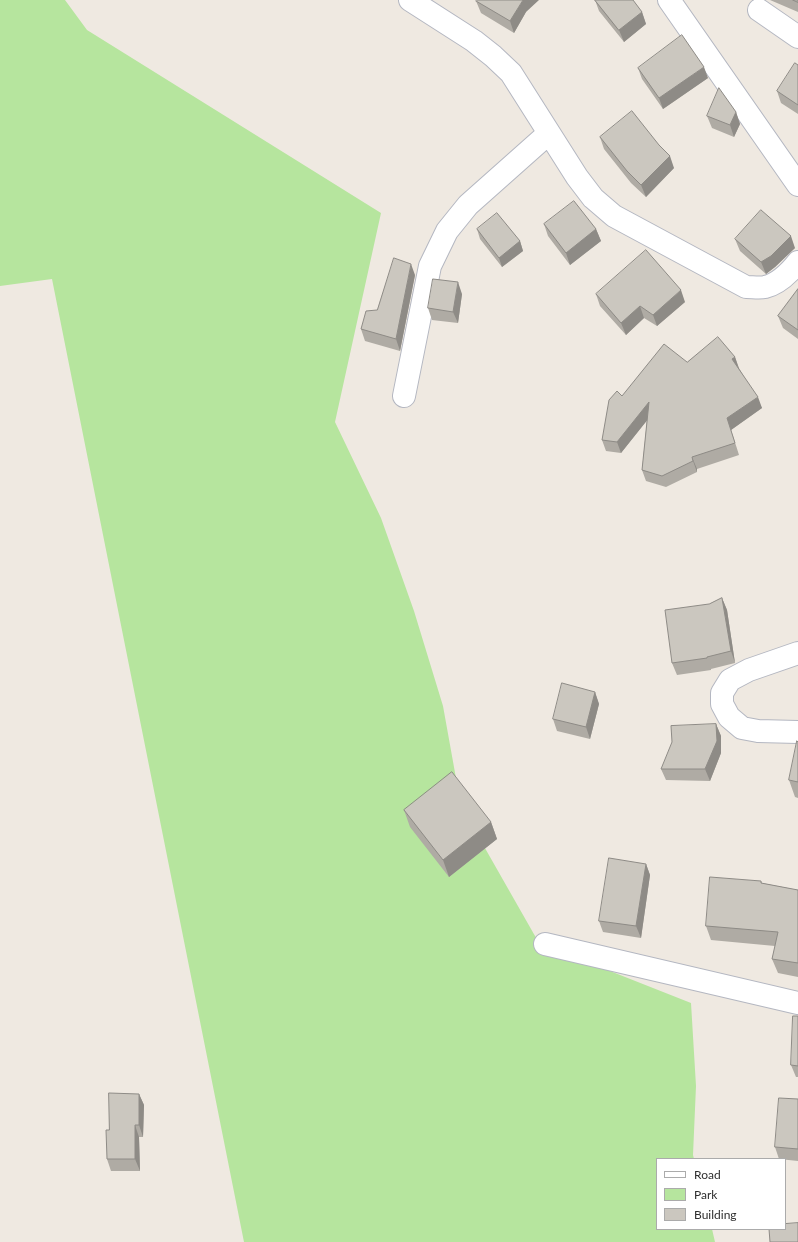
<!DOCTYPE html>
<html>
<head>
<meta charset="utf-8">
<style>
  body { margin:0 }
  #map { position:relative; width:798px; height:1242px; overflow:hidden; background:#efe9e1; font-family:Lato,sans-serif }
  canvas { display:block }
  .legend { position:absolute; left:656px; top:1158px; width:130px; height:72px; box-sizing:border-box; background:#fff; border:1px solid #ababab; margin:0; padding:5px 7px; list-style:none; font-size:12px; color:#2e2e2e }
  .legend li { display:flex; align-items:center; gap:8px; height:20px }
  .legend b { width:20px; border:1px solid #ababab }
</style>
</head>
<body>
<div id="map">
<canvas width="798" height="1242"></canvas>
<ul class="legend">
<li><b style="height:5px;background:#fff"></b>Road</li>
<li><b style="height:11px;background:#b6e59e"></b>Park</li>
<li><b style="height:11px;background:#cbc7bf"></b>Building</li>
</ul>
</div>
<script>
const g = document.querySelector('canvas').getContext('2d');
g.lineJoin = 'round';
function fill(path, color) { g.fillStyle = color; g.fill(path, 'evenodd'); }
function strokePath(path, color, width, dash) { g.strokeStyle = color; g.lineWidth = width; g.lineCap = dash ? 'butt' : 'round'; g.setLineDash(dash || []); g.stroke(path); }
fill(new Path2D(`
  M0 0H65L87 30 381 213 335 422 381 518 414 611 443 706 461 806 539 943 691 1003 696 1086 693 1155 694 1159H657V1229H712L715 1242H244L52 279 0 286Z`), '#b6e59e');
const street = new Path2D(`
  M410 0 474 41 493 56 511 73 577 177 593 198 614 216 746 287C752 287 760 288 765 287 778 284 790 272 798 262
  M669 0 798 185
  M759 10 798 37
  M404 396 430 266 447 231 468 205 549 133
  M798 653 749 670 730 680 722 693V704L729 717 742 728 758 731 798 732
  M545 944 798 1003`);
strokePath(street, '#b4b7c1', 24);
strokePath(street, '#fff', 22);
fill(new Path2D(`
  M595 0 642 12 646 24 624 42 599 11Z
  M770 0H798V12Z
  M476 1 526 12 514 33 481 13Z
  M798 65V114L781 103 777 91Z
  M638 68 708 78 663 109 642 79Z
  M736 112 740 124 734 137 712 128 707 116Z
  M600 137 674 168 646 197 631 183 604 149Z
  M544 224 596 229 601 241 570 265 548 236Z
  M477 229 520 241 523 251 502 267 480 239Z
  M735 239 795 248 775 267 766 274 740 251Z
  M415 275 400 351 365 341 361 329 377 310Z
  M798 289V339L783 328 778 316Z
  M462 294 458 323 432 320 428 308Z
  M596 294 685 302 657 326 644 318 626 335 600 306Z
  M735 357 739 368 762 408 731 430 739 455 697 469V472L666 487 646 481 642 470 647 420 621 453 606 451 602 440 622 396 687 362Z
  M722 598 727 610 735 663 711 669V670L677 675 672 663 709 604Z
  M595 692 599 704 590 739 557 731 553 719Z
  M716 724 721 736V753L710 781 666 780 661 769Z
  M798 742V798L795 797 789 780Z
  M404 810 491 822 497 839 449 877 410 827Z
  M646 864 650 875 641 938 603 932 599 921Z
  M761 881 762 883 798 890V977L778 973 772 959 775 946 711 940 706 926Z
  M798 1016V1077H796L791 1065Z
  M139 1094 144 1105 143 1137H139L140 1171H111L107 1159 109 1130Z
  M798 1099V1161L779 1159 775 1147Z`), '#afaba4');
fill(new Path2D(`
  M523 0H539L526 12 514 33 510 21Z
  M642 12 646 24 624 42 619 30Z
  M704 67 708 78 663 109 659 98Z
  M736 112 740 124 734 137 730 125Z
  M670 156 674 168 646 197 641 185Z
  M596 229 601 241 570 265 566 253Z
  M791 236 795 248 775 267 766 274 761 262Z
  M520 241 523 251 502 267 499 258Z
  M411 264 415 275 400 351 396 339Z
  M458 282 462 294 458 323 453 312Z
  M681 290 685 302 657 326 653 315Z
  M640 306 644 318 626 335 621 323Z
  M735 357 739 369 732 359Z
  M758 397 762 408 731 430 739 455 727 418Z
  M649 402 653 413 621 453 617 442Z
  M692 457 697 469V472L693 461Z
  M722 598 727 610 735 663 731 651Z
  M595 692 599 704 590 739 586 727Z
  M716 724 721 736V753L710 781 705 769Z
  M491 822 497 839 449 877 443 860Z
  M646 864 650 875 641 938 636 926Z
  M139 1094 144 1105 143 1137 139 1125Z
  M135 1125 139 1137 140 1171 135 1159Z`), '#8e8b86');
const building = new Path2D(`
  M477 0H523L510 21 476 1Z
  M595 0H633L642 12 619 30Z
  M793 0H798V2Z
  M682 35 704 67 659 98 638 68Z
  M795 63 798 65V105L777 91Z
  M719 88 736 112 730 125 707 116Z
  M632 111 659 145 670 156 641 185 627 171 600 137Z
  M574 201 596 229 566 253 544 224Z
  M761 210 791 236 771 256 761 262 735 239Z
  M497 213 520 241 499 258 477 229Z
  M646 250 681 290 653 315 640 306 621 323 596 294Z
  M394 258 411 264 396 339 361 329 366 311 377 310Z
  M433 279 458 282 453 312 428 308Z
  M798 289V330L778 316Z
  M718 337 735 357 732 359 758 397 727 418 735 443 692 457 693 461 662 476 642 470 649 402 617 442 602 440 609 400 617 391 622 396 664 344 687 362Z
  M722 598 731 651 707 657V658L672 663 665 610 709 604Z
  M562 683 595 692 586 727 553 719Z
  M716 724 717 741 705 769H661L672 742 671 726Z
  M797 741 798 742V782L789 780Z
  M452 772 491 822 443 860 404 810Z
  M609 858 646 864 636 926 599 921Z
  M710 877 761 881V883L798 890V963L772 959 778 932 706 926Z
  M793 1016H798V1066L791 1065Z
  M109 1093 139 1094V1125H135V1159H107L106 1130H109Z
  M779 1098 798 1099V1149L775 1147Z
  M798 1223V1242H770L769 1229H785V1224Z`);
fill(building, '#cbc7bf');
strokePath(building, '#8e8b86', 1);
</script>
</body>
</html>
